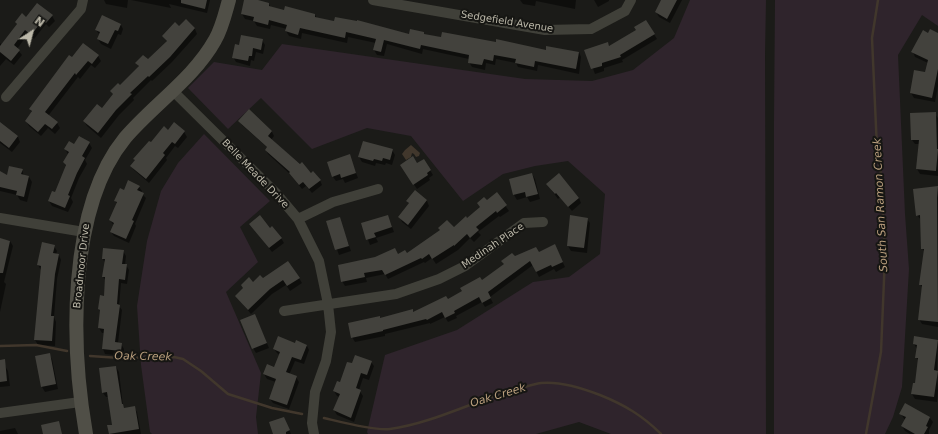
<!DOCTYPE html>
<html>
<head>
<meta charset="utf-8">
<style>
  body { margin:0 }
  #map { position:relative; width:938px; height:434px; overflow:hidden; background:#1b1b18; font-family:"DejaVu Sans",sans-serif }
  canvas { display:block }
  .north { position:absolute; left:12px; top:12px; width:40px; height:40px; -webkit-text-stroke:3px #161613; paint-order:stroke; rotate:36deg; font-size:11px; font-weight:700; line-height:16px; text-align:center; color:#bcb8a9 }
  .north::after { content:''; display:block; margin:auto; width:14px; height:18px; background:#bcb8a9; clip-path:polygon(50% 0,100% 100%,50% 72%,0 100%) }
</style>
</head>
<body>
<div id="map">
<canvas width="938" height="434"></canvas>
<div class="north">N</div>
</div>
<script>
const g = document.querySelector('canvas').getContext('2d');
g.lineJoin = 'round';
function fill(path, color) { g.fillStyle = color; g.fill(path, 'evenodd'); }
function strokePath(path, color, width, dash) { g.strokeStyle = color; g.lineWidth = width; g.lineCap = dash ? 'butt' : 'round'; g.setLineDash(dash || []); g.stroke(path); }
function label(font, color, halo, rows, align = 'center') {
  g.font = font + ' "DejaVu Sans",sans-serif'; g.lineWidth = 4; g.setLineDash([]); g.textBaseline = 'middle'; g.strokeStyle = halo; g.fillStyle = color; for (const [text, x, y, turn = 0] of rows) {
    g.save(); g.translate(x, y); g.rotate((+turn || 0) * Math.PI / 180); g.textAlign = isNaN(turn) ? turn : align; if (halo) g.strokeText(text, 0, 0); g.fillText(text, 0, 0); g.restore();
  }
}
fill(new Path2D(`
  M690 0H766L765 54 766 434H611L579 422 536 434H368L367 432 385 355 457 330 533 282 569 277 600 254 605 194 568 161 535 166 503 174 463 201 411 136 367 128 312 149 261 98 228 129 188 88 214 62 262 70 282 44 525 79 592 81 633 70 674 38Z
  M775 0H938V26L922 15 898 55 905 214 909 269 902 387 893 417 885 434H774V121Z
  M204 134 270 201 240 227 258 262 226 292 261 373 256 417 258 434H152L150 432 141 365 137 306 147 241 161 191 178 163Z`), '#2f242c');
fill(new Path2D(`
  M411 145 420 153 419 156 416 157 414 154 412 153 411 157 406 160 402 154 405 150Z`), '#41372c');
fill(new Path2D(`
  M104 0H128L127 8 106 4Z
  M131 0H210L207 13 169 4 171 8Z
  M245 0H254L269 4 271 8 285 11 315 15 317 18 410 35H425L546 51 579 52 581 57 579 74 538 65 537 71 518 67 516 63 496 59 495 65 486 63 485 70 472 67 469 62V59L423 49 422 54 387 44 384 56 377 55 374 50 376 43 348 37 347 43 302 33 301 39 289 36 286 31 287 29 271 25 270 29 257 26 254 21 245 19 242 14Z
  M520 0H576L575 9 536 1 535 6 523 4Z
  M594 0H609V1L598 7Z
  M662 0H682L670 23 659 17 656 12Z
  M52 16 55 21 49 27 46 24 34 39 28 34 17 49 22 55 14 65 6 59 0 66V43L2 45 17 25 16 22 26 18Z
  M186 20 195 29 197 34 172 62 152 81 151 80 133 98 134 100 119 115 101 138 87 126 84 121 102 110 114 95 111 92 120 86 139 67 137 63 148 61 167 42 163 36 179 28Z
  M646 21 657 39 622 60 623 62 604 68V71L595 74 586 50 608 43 610 47 637 30Z
  M121 25 123 29 121 35 118 34 111 49 101 44 98 39 99 34 96 30Z
  M929 34H938V86L935 102 914 98 911 93 926 74 928 63 915 57 913 52Z
  M262 40 265 45 263 54 256 52 254 61 251 60 250 66 236 62 233 57 240 46Z
  M98 56 101 61 95 68 91 65 80 79 78 77 48 116 57 123 60 128 55 134 48 128 41 136 29 126 26 121 32 113 30 109 72 59Z
  M249 111 272 132 274 136 271 140 320 180 322 185 312 193 306 186 302 189 290 174 268 154 266 150 268 148 242 125 240 121Z
  M935 114 938 118V176L920 174 917 169 919 144H915L912 140Z
  M0 123 18 137 20 142 12 152 0 143Z
  M174 124 184 132 187 137 178 148 175 146 166 158 167 160 149 183 134 170 131 166 151 144 168 131Z
  M79 137 89 143 92 148 85 160 87 164 79 178 71 198 73 202 68 212 52 206 49 201 56 193 66 167 64 162 68 154 65 149 74 145Z
  M392 150 395 155 392 165 386 163 385 165 376 163 375 166 362 162 359 157Z
  M349 155 358 178 345 183 343 179 336 181 333 177Z
  M417 165 430 170 433 175 429 178 430 180 417 189 404 170Z
  M22 170 24 176 29 177 32 182 27 202 20 200 17 195 0 191V173L7 176Z
  M532 174 535 179 540 199 530 202 527 197 517 200 514 195 510 180Z
  M547 184 579 198 581 203 572 211 560 197 558 199Z
  M139 187 142 191 141 193 146 198 135 224 136 226 129 243 114 236 111 232 114 226 110 220 117 204 115 201 124 191Z
  M938 187V327L922 324 919 319 923 289 920 284 925 253 922 248 921 220 917 215 914 190Z
  M415 192 427 201 429 206 411 229 402 222 400 217 409 204 408 201Z
  M497 194 509 211 500 217 499 216 478 232 481 235 474 242 470 238 458 250 436 264 432 258 425 263 424 262 388 279 385 274 366 278 367 282 345 286 342 281 398 255H406L441 231 439 228 454 229Z
  M388 216 394 232 376 238 378 242 370 245 362 224Z
  M339 218 351 251 339 255 327 222Z
  M587 219 590 223 587 253 571 251 568 246Z
  M250 224 281 238 284 243 272 252Z
  M0 239 10 241 13 246 4 282 6 284 0 312Z
  M54 246 57 251 56 255H59L61 260 57 279 54 317 56 322 55 346 38 345 35 340 41 270 38 265Z
  M557 250 565 267 556 272 554 269 539 277 533 265 490 297 493 303 485 307 482 302 456 316 457 318 448 322 445 317 430 324V323L385 334V336L355 342 352 337 380 319 413 313 448 300 481 282 515 258Z
  M123 251 126 256 125 265H126L129 270 127 284 121 283 119 306 122 310 118 343 121 344 124 349 123 356 105 354 103 349 104 333H102L99 328 101 312 99 309 105 297 106 281 103 277 105 263 103 259Z
  M299 278 302 283 290 291 286 285 272 294 251 314 236 296 253 283 263 280Z
  M255 315 269 348 256 353 253 348Z
  M938 341 937 371 938 391 937 402 915 399 912 394 916 385 919 362 916 357 917 349 914 344Z
  M295 345 307 346 309 350 304 364 295 361 289 375 296 377 299 382 289 409 273 403 270 399 276 382 267 379 264 374 274 368 280 355 277 353 274 349Z
  M49 355 52 359 58 389 45 392 42 387Z
  M371 362 374 366 369 380 363 378 359 390 363 396 354 422 337 415 334 410 340 397 337 396 334 391 352 365Z
  M0 366H5L8 371 10 386 0 387Z
  M116 367 119 372 123 406 125 409 134 408 137 412 141 434H110L108 426 113 425 109 397H106L103 393Z
  M901 414 930 418 933 422 929 430V434H910L905 431 902 426 905 420Z
  M284 418 291 434H274Z
  M15 428 18 434H0V431Z`), '#0007');
strokePath(new Path2D(`
  M0 346 36 345 67 351
  M90 356 120 358 174 357 183 359 201 371 228 394 272 408 302 414
  M324 418C341 422 374 431 390 429 434 423 475 400 518 389 525 387 534 384 541 383 561 381 582 388 600 395 625 405 643 416 661 434
  M866 434 881 352 885 256 881 176 877 149 872 38 878 0`), '#41372c', 2.5);
fill(new Path2D(`
  M181 0H207L205 9 181 3Z
  M244 0H258L269 3V6L284 10 285 6 315 14V17L334 21 335 17 357 21V20L409 34 410 29 424 32V34L441 37 442 32 496 42V39L546 50V46L579 52 576 69 535 61 534 67 515 63 516 59 494 55 493 61 484 59 482 65 468 63 469 55 421 45 420 49 384 40 381 52 373 50 376 39 346 32 345 38 300 28 298 35 285 31 287 25 269 20 268 25 253 21 254 17 241 14Z
  M661 0H677L667 19 655 12Z
  M37 3 53 15 46 23 43 20 31 35 25 30 14 45 20 50 11 61 0 52V46L17 24 15 22 22 13 26 17Z
  M102 15 121 24 118 31 115 30 108 44 97 39 100 32 95 30Z
  M186 19 195 28 170 57 149 77 148 76 130 93 132 94 116 110 98 133 83 121 97 104 102 108 113 94 110 91 118 83 120 85 139 66 135 63 143 55 148 59 167 41 162 36 175 22 179 26Z
  M646 20 655 34 620 55 621 57 602 63V66L591 69 584 50 608 42 609 46 636 30 634 27Z
  M930 29 938 33V69L932 98 910 93 914 70 925 72 928 60 911 52 923 30 928 33Z
  M241 35 263 39 261 50 253 48 252 56H249L248 61 232 58 235 44 239 45Z
  M83 43 99 55 92 64 88 61 76 75 75 73 45 112 58 122 52 129 45 124 38 132 25 121 32 111 29 109 69 55 72 57Z
  M249 109 272 131 268 136 300 164 302 162 311 173 313 171 321 180 309 189 303 182 299 185 289 173 290 172 265 150 267 147 238 121Z
  M936 112 937 149H938L936 171 916 169 919 140H911L910 113Z
  M0 122 18 136 9 148 0 141Z
  M174 122 185 131 175 144 172 142 163 153 165 155 146 179 130 166 135 160 133 159 149 141 151 142 164 126 168 130Z
  M79 136 90 142 82 156 85 158 77 173 68 195 70 196 65 208 48 201 52 191 55 192 66 165 63 162 69 152 64 149 69 141 74 144Z
  M363 141 393 149 390 160 383 158 382 161 374 159 373 161 358 157Z
  M350 154 356 173 341 178 340 174 332 177 327 162Z
  M413 156 417 163 424 159 431 170 427 173 428 175 413 185 400 165Z
  M9 166 23 169 21 174 29 176 24 197 16 195 17 191 0 187V171L7 175Z
  M532 173 538 194 526 197 525 192 513 195 509 179Z
  M559 173 579 198 568 207 556 193 555 194 546 184Z
  M128 180 140 186 137 190 144 193 132 220 134 221 126 239 110 232 114 223 109 220 117 202 114 201 120 188 124 190Z
  M938 186 937 198 938 322 918 320 922 285H919L924 249H921L920 215 916 216 913 189Z
  M415 190 427 200 408 225 398 217 409 203 406 201Z
  M497 192 507 205 497 213 496 211 476 227 479 230 470 238 467 234 454 246V245L432 259 429 254 422 259 421 258 385 275 382 270 364 273 365 277 341 282 338 265 375 257 395 248 398 254 405 250 407 253 440 230 438 228 447 220 454 227 466 216 467 218 480 207 477 203 484 197 487 200Z
  M260 215 270 228 272 226 282 238 269 248 249 224Z
  M388 215 392 227 374 233 376 237 366 240 361 223Z
  M570 215 588 218 584 248 567 246Z
  M340 217 349 246 335 250 326 221Z
  M0 238 10 241 3 273H0Z
  M42 242 55 245 53 253 59 254 55 274 51 316H54L52 341 34 340 41 266 37 265Z
  M555 244 563 262 552 267 551 265 536 272 530 261 488 292 491 298 482 303 479 297 454 311 455 313 445 318 442 312 427 320 426 319 383 330V331L351 338 348 323 380 316V318L413 309V312L446 296 448 299 462 291 460 288 480 277 482 280 504 264 501 261 512 253 515 256 536 247 539 252Z
  M103 248 124 250 122 264H127L125 280 119 279 117 304 120 305 115 342 122 343 121 351 102 349 104 329 98 328 100 310 98 309 100 295 104 296 105 277H102L105 259H102Z
  M288 261 300 278 287 286 283 280 270 289 248 310 235 296 243 288 241 285 249 277 253 282 260 275 263 278Z
  M255 314 267 343 252 349 240 320Z
  M278 336 295 343 296 340 307 345 301 360 292 357 286 372 297 376 287 405 269 399 276 379 263 374 267 364 274 367 280 352 273 349Z
  M914 336 938 340 934 370 938 371 934 397 911 394 913 383H915L918 358H915L917 345 913 344Z
  M50 353 56 384 41 387 35 356Z
  M355 355 372 361 367 375 361 373 356 388 361 390 351 418 333 410 340 394 333 391 337 381 340 382 347 362 352 363Z
  M5 359 7 381 0 382V360Z
  M116 366 122 404H123L124 408 135 406 139 429 109 434 107 425H112L107 392 102 393 99 368Z
  M905 403 930 417 926 426 928 427 924 434H915L901 426 906 417 899 414Z
  M284 417 290 430 286 432V434H273L269 422Z
  M59 421 62 434H43L41 425Z`), '#43423d');
strokePath(new Path2D(`
  M373 0 545 30 591 29 625 11 631 0
  M172 90 276 193 298 219 319 261 328 304 331 332 326 361 315 392 312 423 314 434
  M6 97 81 9 83 0
  M0 218 84 232
  M298 219 333 202 378 189
  M284 311 396 294 439 279 465 266 524 223 543 222
  M0 413 80 402`), '#404039', 10);
strokePath(new Path2D(`
  M86 434C71 348 67 209 125 138 153 105 194 78 215 40 222 28 225 14 229 0`), '#504f47', 14);
label('10px', '#bcb8a9', '#161613', [
  ["Sedgefield Avenue",507,22,9],
  ["Belle Meade Drive",255,174,46],
  ["Medinah Place",493,246,-34],
  ["Broadmoor Drive",82,266,-84]
]);
label('italic 11px', '#ba9f7d', '#161613', [
  ["South San Ramon Creek",881,205,-93],
  ["Oak Creek",143,357,1],
  ["Oak Creek",498,396,-17]
]);
</script>
</body>
</html>
